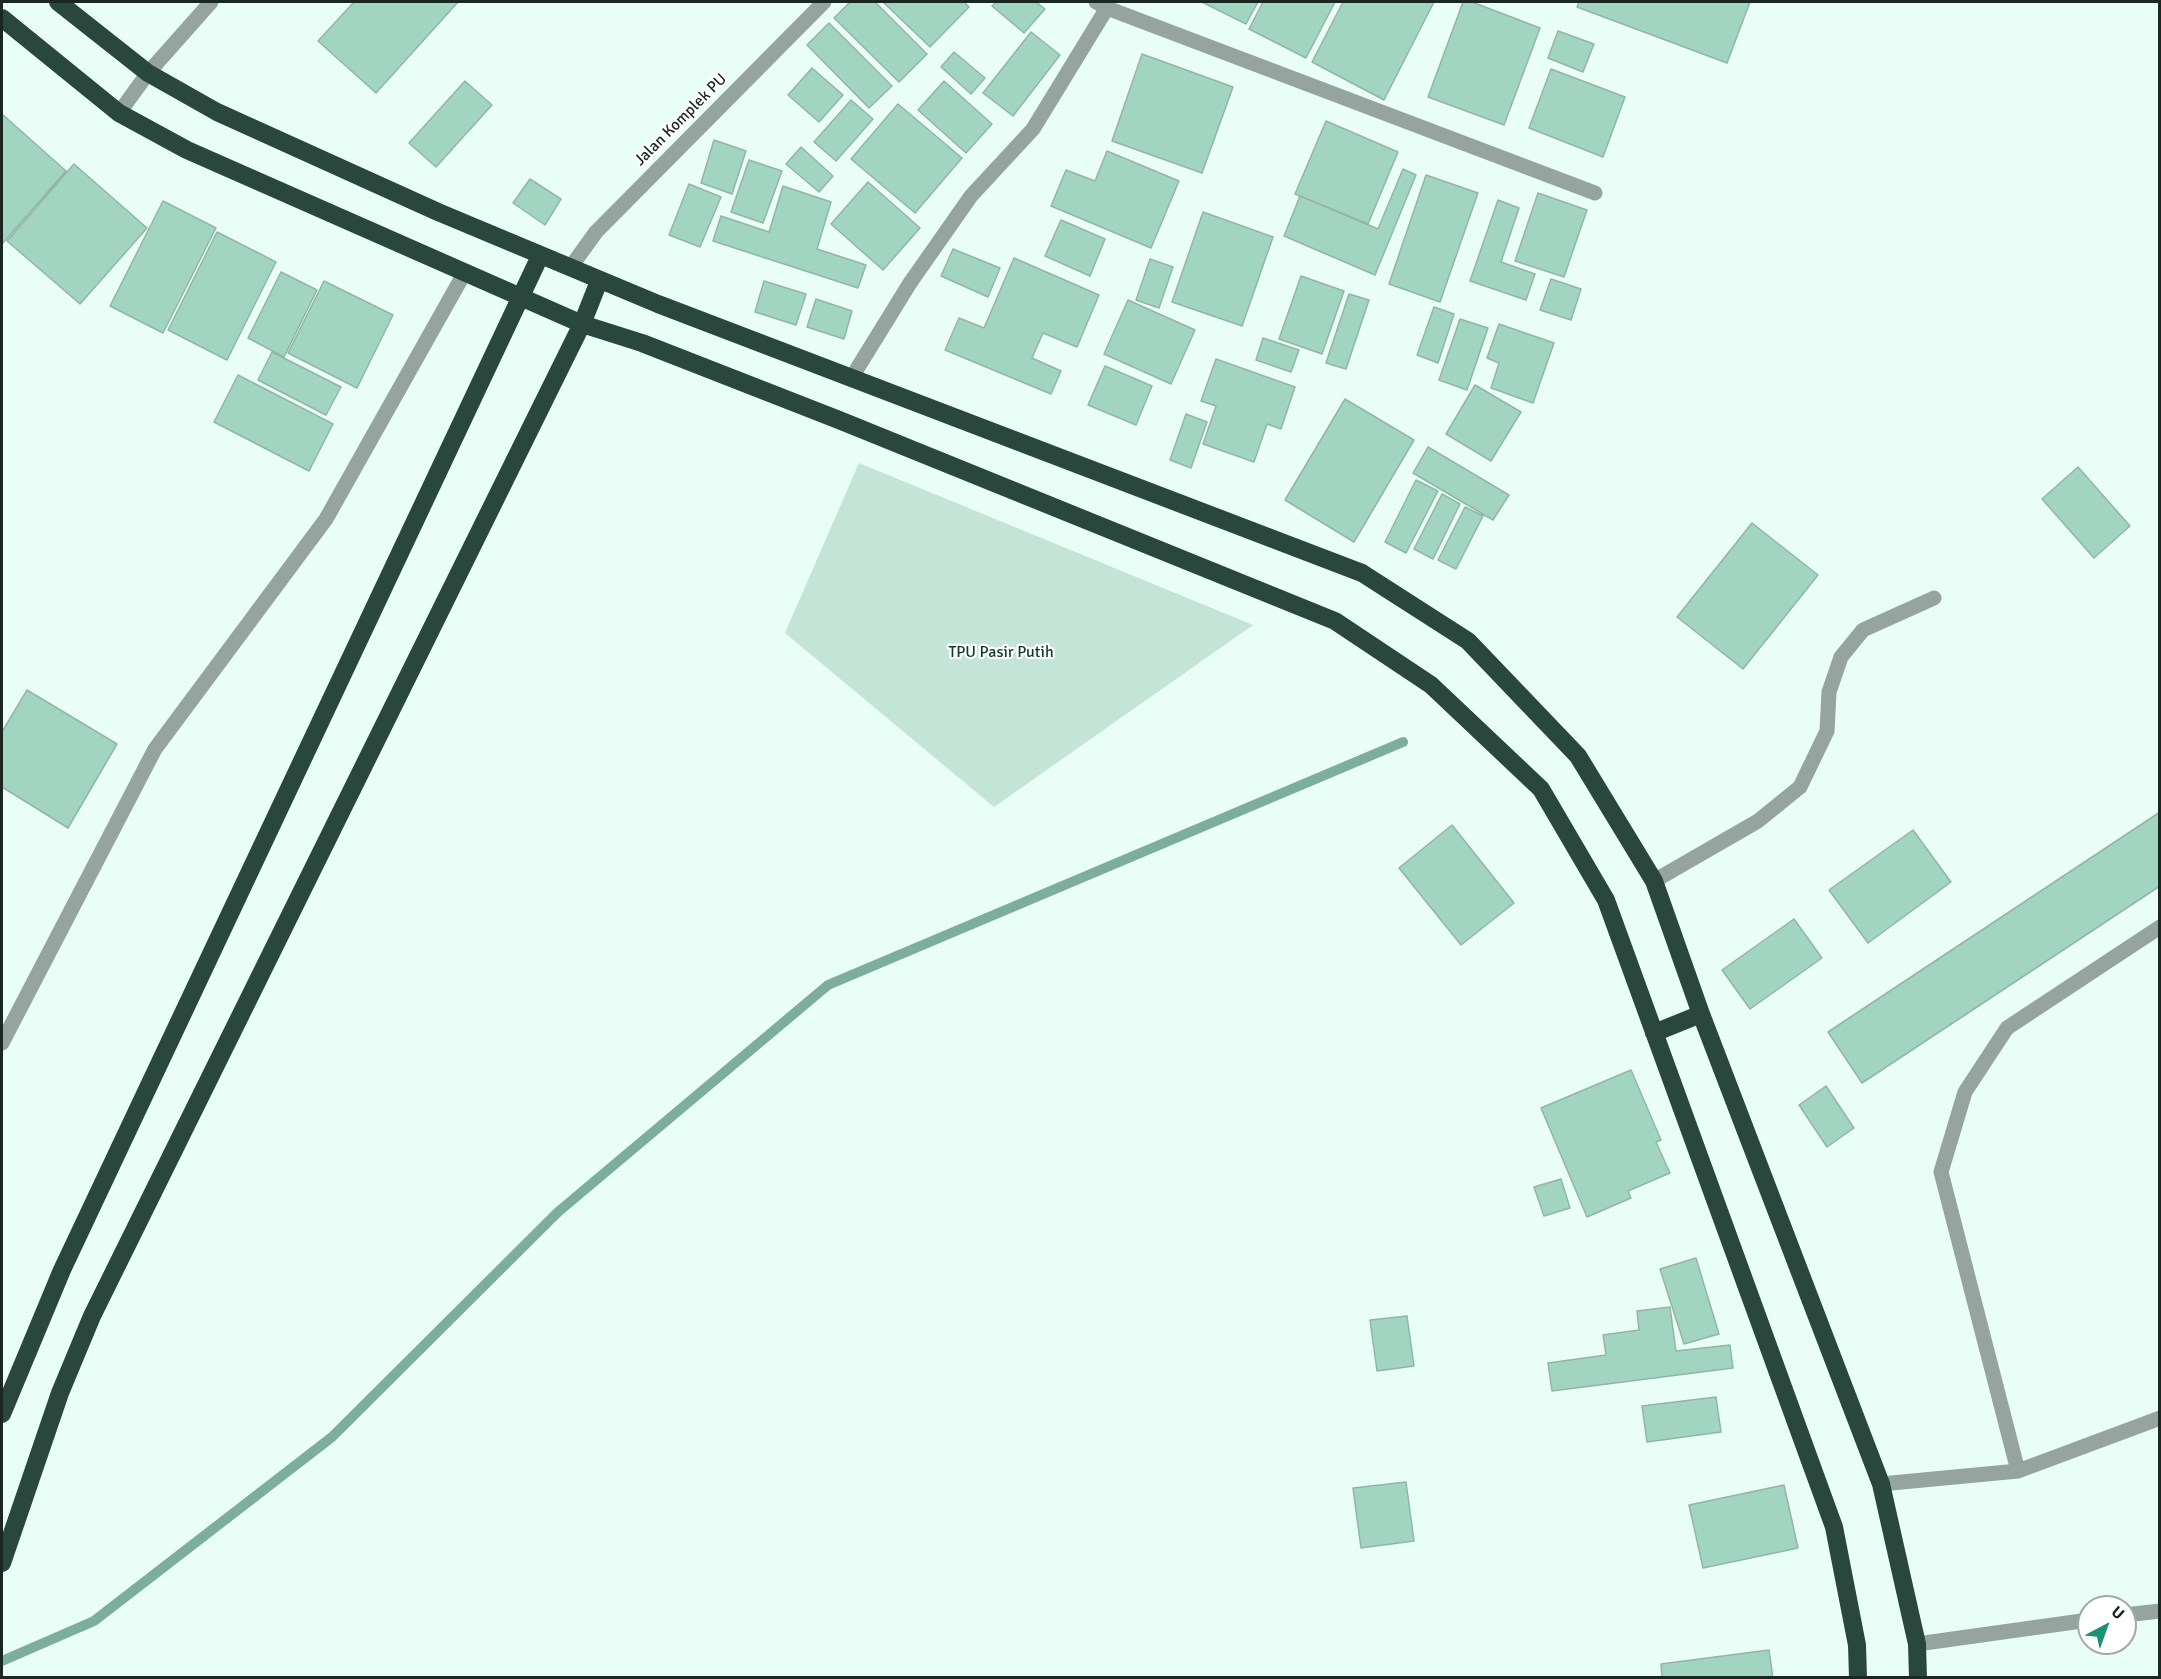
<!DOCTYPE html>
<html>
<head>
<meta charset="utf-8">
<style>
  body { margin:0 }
  #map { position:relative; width:2161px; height:1679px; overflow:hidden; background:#e9fef6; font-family:Signika,sans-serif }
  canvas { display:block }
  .frame { position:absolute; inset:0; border:3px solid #1a2722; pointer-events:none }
  .north { position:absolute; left:2077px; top:1595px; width:60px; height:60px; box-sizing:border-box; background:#fff; border:2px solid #a3a9a7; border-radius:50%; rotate:41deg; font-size:16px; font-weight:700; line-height:24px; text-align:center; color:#1a2722 }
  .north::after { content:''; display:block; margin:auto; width:21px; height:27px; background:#1e9174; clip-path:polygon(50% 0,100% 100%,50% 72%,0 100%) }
</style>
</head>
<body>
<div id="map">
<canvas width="2161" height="1679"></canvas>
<div class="frame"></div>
<div class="north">U</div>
</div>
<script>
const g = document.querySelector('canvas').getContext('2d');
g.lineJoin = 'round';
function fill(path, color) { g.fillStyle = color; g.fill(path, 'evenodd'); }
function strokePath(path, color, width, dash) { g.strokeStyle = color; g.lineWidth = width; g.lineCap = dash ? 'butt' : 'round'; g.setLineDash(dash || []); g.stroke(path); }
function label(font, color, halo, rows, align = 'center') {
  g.font = font + ' Signika,sans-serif'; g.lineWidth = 4.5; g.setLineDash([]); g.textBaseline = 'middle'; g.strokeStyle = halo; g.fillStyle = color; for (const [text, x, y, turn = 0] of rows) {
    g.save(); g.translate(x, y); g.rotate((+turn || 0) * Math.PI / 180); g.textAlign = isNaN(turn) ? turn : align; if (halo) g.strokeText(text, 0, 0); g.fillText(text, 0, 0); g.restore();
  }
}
fill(new Path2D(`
  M859 463 1253 625 994 807 785 633Z`), '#c3e4d7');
strokePath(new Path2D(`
  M2 1661 94 1621 332 1437 558 1212 828 985 1403 742`), '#7dae9c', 10);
const building = new Path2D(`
  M354 2H458L376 93 318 41Z
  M850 2H875L927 54 899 82 834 18Z
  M883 2H964L969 7 930 47Z
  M996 2H1036L1045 9 1024 33 992 6Z
  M1202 2H1258L1246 24Z
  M1263 2H1335L1306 58 1249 29Z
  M1343 2H1434L1384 100 1312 62Z
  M1463 2H1472L1540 28 1504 125 1428 97Z
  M1579 2H1750L1727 63 1577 7Z
  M829 23 892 86 869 108 807 45Z
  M1558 31 1594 44 1583 72 1548 58Z
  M1031 32 1060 55 1013 116 983 93Z
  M954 52 985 78 971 94 941 67Z
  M1142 54 1233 87 1202 173 1112 141Z
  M812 68 843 95 819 122 788 95Z
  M1551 69 1625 97 1603 157 1529 128Z
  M465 81 492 105 436 167 409 143Z
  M944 81 992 124 966 153 918 110Z
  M851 100 873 119 836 161 814 142Z
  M898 104 962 158 915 213 851 159Z
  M2 114 66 171 2 244Z
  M1326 121 1398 152 1368 224 1295 194Z
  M714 140 746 151 732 194 701 183Z
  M801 147 833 176 819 192 786 164Z
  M1107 151 1179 181 1151 248 1051 206 1066 170 1095 181Z
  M749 160 782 171 763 223 731 212Z
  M74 164 147 228 80 304 7 241Z
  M1403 169 1416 175 1375 275 1284 236 1300 196 1378 229Z
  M1426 175 1478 193 1440 302 1389 284Z
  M530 179 561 199 545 225 513 203Z
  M868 182 920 228 883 270 831 224Z
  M689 184 721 197 700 247 669 235Z
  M783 186 831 202 817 249 866 265 858 288 713 241 721 216 769 232Z
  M1538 193 1587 210 1564 277 1515 261Z
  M1498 200 1519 208 1501 262 1535 274 1526 300 1470 281Z
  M163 201 216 228 163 333 110 306Z
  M1203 212 1273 237 1242 326 1172 302Z
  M1061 220 1105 239 1090 276 1045 256Z
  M217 232 276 262 227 360 168 330Z
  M953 249 1000 268 988 297 941 276Z
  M1014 258 1099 295 1077 347 1043 333 1032 358 1061 371 1051 394 945 350 959 318 984 328Z
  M1150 259 1173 267 1159 308 1136 300Z
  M281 272 317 290 284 357 248 338Z
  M1301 276 1344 291 1322 354 1279 339Z
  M1551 279 1581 289 1571 320 1540 310Z
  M324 281 393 315 357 388 288 353Z
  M764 281 806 294 796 325 755 312Z
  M1349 294 1369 300 1346 369 1326 363Z
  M816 299 852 311 844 339 807 327Z
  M1128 300 1195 330 1171 384 1104 354Z
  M1434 307 1454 314 1438 363 1417 355Z
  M1460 319 1488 328 1467 390 1439 380Z
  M1499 324 1554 343 1533 403 1491 388 1499 363 1487 358Z
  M1263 338 1299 350 1291 372 1256 360Z
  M272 352 341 387 326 415 258 380Z
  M1216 359 1295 387 1281 429 1267 424 1254 462 1203 444 1216 406 1201 401Z
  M1105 366 1152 386 1136 425 1088 405Z
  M238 375 333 424 309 471 214 422Z
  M1475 385 1521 412 1491 461 1446 434Z
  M1345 399 1414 440 1354 542 1285 500Z
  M1186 414 1207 422 1191 468 1170 460Z
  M1428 447 1509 495 1493 520 1413 473Z
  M2078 467 2130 526 2094 558 2042 499Z
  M1416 480 1438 491 1406 553 1385 542Z
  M1442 494 1460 504 1433 559 1414 549Z
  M1465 507 1483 516 1456 569 1438 560Z
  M1752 523 1818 575 1743 669 1677 617Z
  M27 690 117 744 68 828 2 787V732Z
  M2160 812V886L1862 1083 1828 1032Z
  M1452 825 1514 903 1461 945 1399 868Z
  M1913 830 1951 882 1868 943 1829 890Z
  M1794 919 1822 958 1750 1009 1722 970Z
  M1631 1070 1661 1140 1656 1142 1670 1173 1628 1191 1631 1198 1587 1217 1541 1108Z
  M1826 1086 1854 1128 1827 1147 1799 1105Z
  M1561 1179 1570 1208 1544 1216 1534 1187Z
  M1696 1258 1719 1334 1684 1344 1660 1269Z
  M1670 1307 1676 1351 1730 1345 1733 1368 1552 1391 1548 1363 1606 1355 1603 1335 1639 1330 1637 1311Z
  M1407 1316 1414 1366 1377 1371 1370 1320Z
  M1716 1397 1721 1432 1647 1442 1642 1406Z
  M1406 1482 1414 1541 1361 1548 1353 1488Z
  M1784 1485 1798 1548 1703 1568 1689 1505Z
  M1769 1650 1773 1678H1662L1661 1664Z`);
fill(building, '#a1d4c1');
strokePath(building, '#93b5a8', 1.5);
strokePath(new Path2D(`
  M1096 2 1107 8 1595 193
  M119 113 148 73 211 2
  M570 268 596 232 824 2
  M852 377 910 283 971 196 1033 129 1107 8
  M1654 881 1758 821 1800 787 1827 731 1829 692 1841 657 1863 630 1934 598
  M2 1043 155 749 326 519 465 272
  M2018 1471 1941 1172 1965 1092 2007 1028 2160 927
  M1881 1484 2018 1471 2160 1418
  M2125 1615 2160 1611
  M1917 1644 2089 1620`), '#96a49f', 15);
strokePath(new Path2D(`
  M58 2 148 73 217 112 438 212 658 304 1362 573 1468 641 1578 756 1654 881 1701 1014 1881 1484 1917 1644 1918 1678
  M2 18 119 113 187 150 582 324 642 343 839 420 1335 621 1431 685 1541 789 1606 900 1834 1527 1857 1645 1858 1678
  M1654 1033 1701 1014
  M2 1414 62 1270 540 256
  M2 1563 60 1393 92 1316 582 324 599 281`), '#29473d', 18);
label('16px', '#1a2722', '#fff', [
  ["Jalan Komplek PU",681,120,-45]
]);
label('16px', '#0e3a2e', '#fff', [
  ["TPU Pasir Putih",1001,653]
]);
</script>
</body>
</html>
